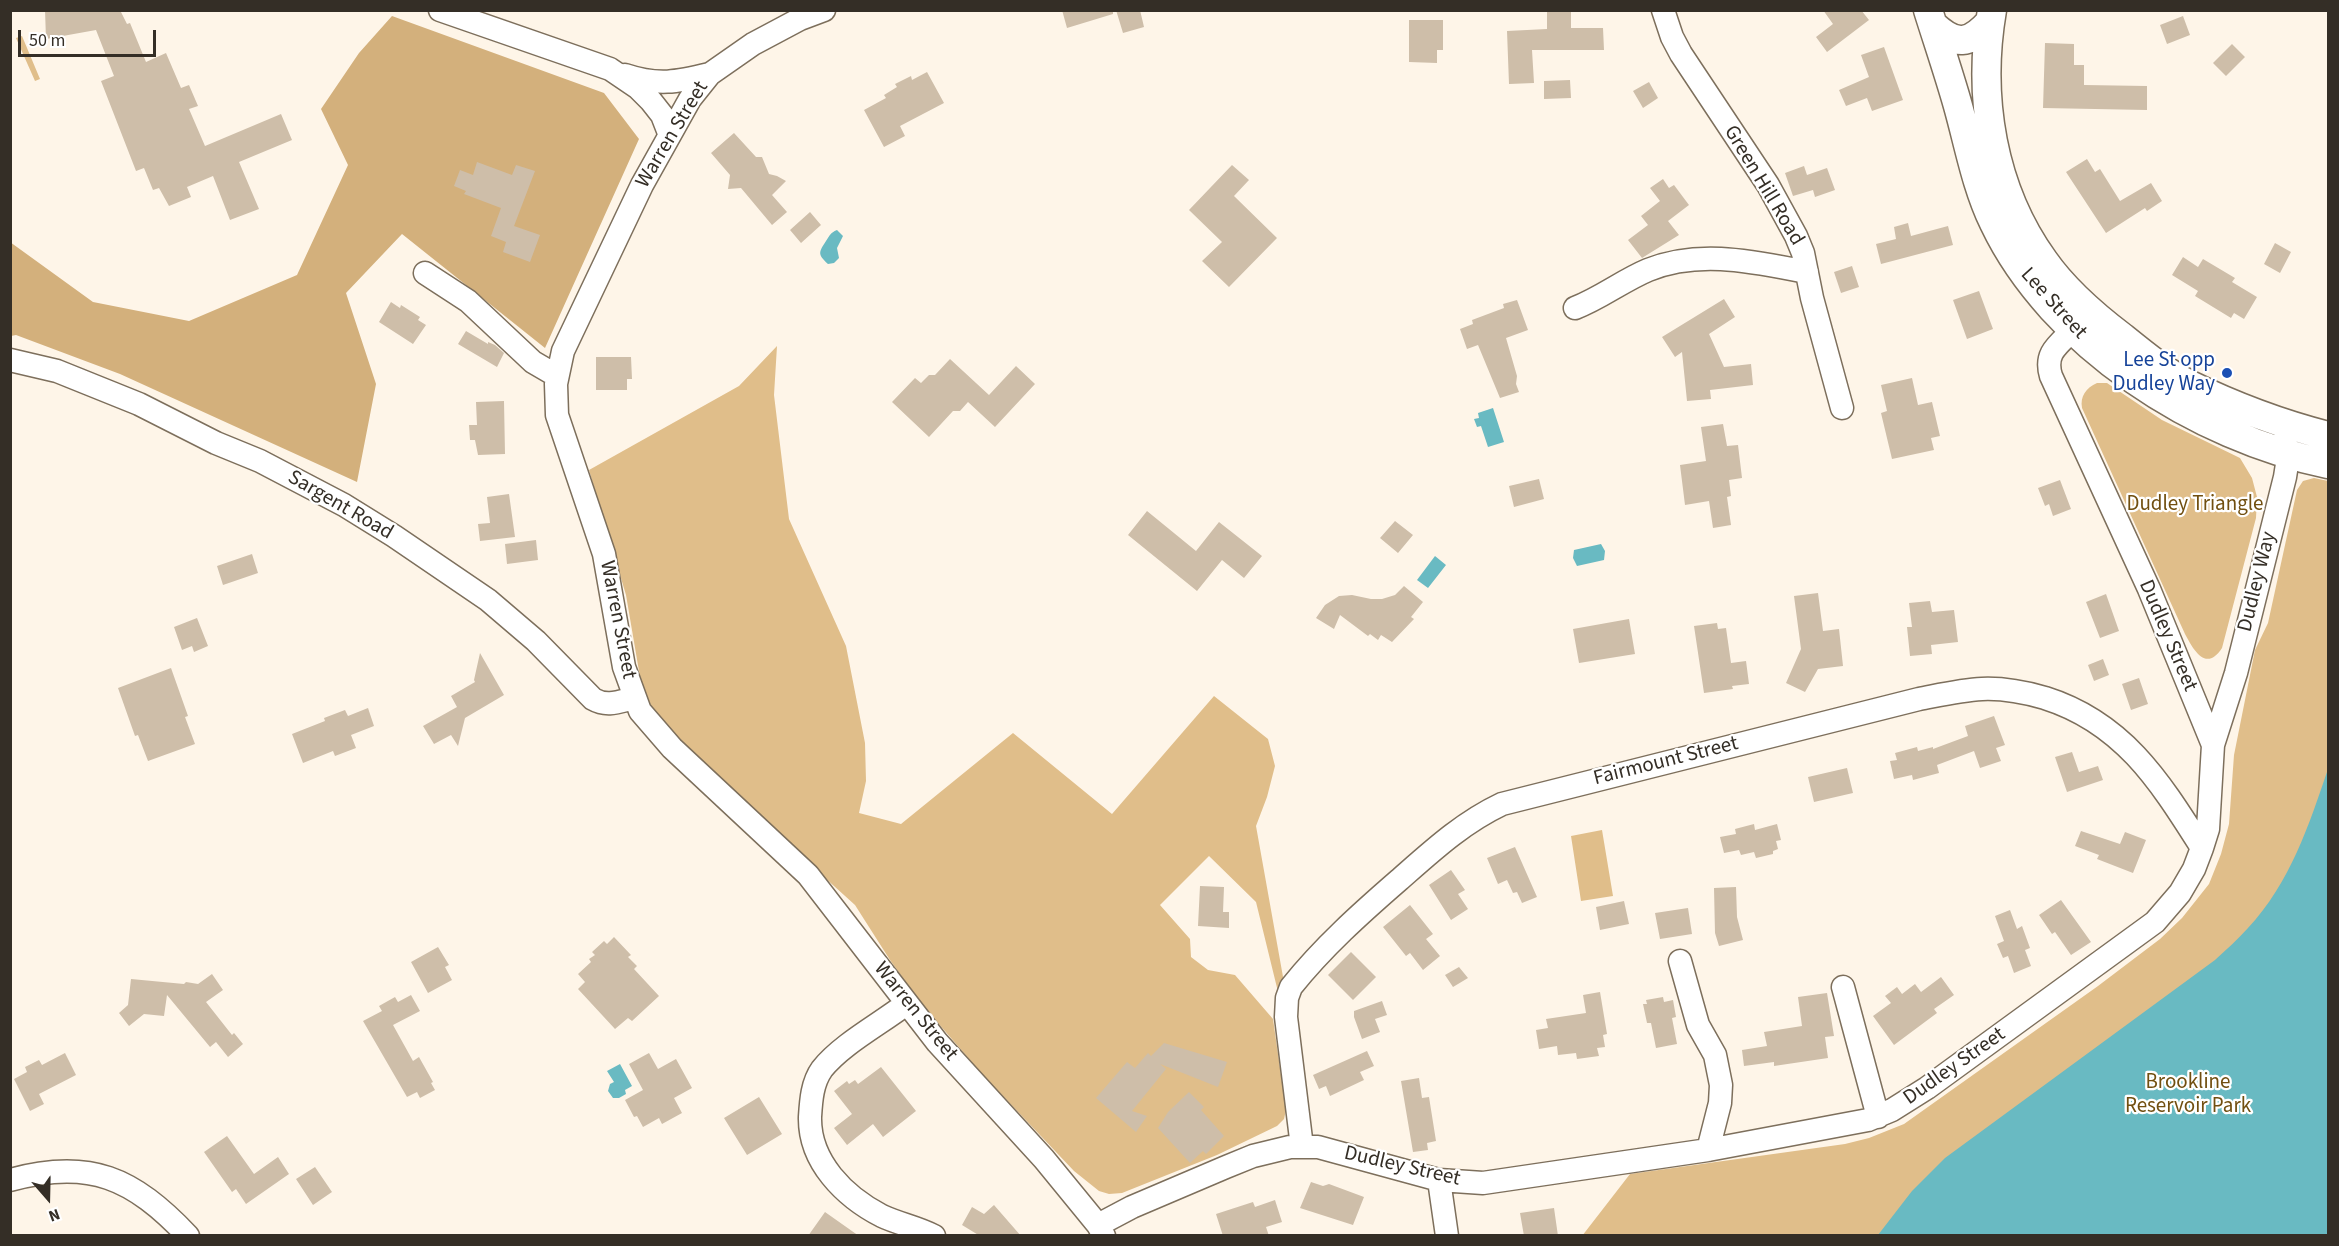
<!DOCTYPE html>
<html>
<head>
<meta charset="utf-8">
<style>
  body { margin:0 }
  #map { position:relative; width:2339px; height:1246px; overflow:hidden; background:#fef5e8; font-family:"Source Sans 3",sans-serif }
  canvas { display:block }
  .frame { position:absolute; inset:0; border:12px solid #342e26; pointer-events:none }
  .north { position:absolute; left:18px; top:1168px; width:60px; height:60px; -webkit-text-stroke:4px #fff; paint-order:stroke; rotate:160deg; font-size:16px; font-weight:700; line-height:24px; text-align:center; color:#342e26 }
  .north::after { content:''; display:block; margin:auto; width:21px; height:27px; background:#342e26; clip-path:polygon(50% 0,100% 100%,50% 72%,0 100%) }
  .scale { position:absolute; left:18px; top:30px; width:138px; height:27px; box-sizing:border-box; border:3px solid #342e26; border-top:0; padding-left:8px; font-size:18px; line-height:21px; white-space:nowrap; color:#342e26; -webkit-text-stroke:4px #fff; paint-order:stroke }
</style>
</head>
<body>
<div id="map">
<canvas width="2339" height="1246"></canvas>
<div class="frame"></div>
<div class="north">N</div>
<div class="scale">50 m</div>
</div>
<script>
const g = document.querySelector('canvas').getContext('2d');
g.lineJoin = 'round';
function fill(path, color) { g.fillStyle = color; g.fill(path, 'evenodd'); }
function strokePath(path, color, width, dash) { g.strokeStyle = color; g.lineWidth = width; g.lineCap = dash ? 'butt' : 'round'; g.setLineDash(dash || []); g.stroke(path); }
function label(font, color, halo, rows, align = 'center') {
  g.font = font + ' "Source Sans 3",sans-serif'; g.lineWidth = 4.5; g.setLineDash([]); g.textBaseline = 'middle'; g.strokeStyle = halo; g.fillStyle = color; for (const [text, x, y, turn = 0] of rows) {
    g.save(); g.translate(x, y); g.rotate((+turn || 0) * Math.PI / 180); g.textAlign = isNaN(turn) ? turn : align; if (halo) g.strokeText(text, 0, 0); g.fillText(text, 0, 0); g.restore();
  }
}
fill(new Path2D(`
  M22 36 40 79 35 81 16 38Z
  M777 346 774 395 789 519 846 646 865 743 866 781 859 813 901 824 1013 733 1112 814 1214 696 1268 739 1275 766 1267 797 1256 826 1285 988 1280 1000 1256 902 1209 856 1160 905 1190 939 1191 957 1208 970 1235 975 1273 1019 1286 1110 1284 1119 1277 1126 1217 1155 1122 1193 1109 1194 1099 1191 1074 1171 982 1074 919 1001 890 960 855 905 677 744 652 709 640 677 626 595 589 470 739 386Z
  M2097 383H2107L2162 420 2240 458 2252 478 2257 497 2256 518 2222 648C2206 673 2193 649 2185 634L2082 408C2080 396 2086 388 2097 383Z
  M2314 478 2328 481V1235L1582 1236 1630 1174 1845 1144 1869 1138 1904 1124 2098 986 2160 939 2182 918 2209 884 2221 854 2229 824 2234 755 2255 650 2268 623 2297 490 2303 481Z
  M1602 830 1613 896 1581 901 1571 836Z`), '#e0be8a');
fill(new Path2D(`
  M392 16 604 93 639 139 545 348 402 234 346 293 376 384 357 482 120 374 16 335 11 336 10 242 93 302 189 321 297 275 348 165 321 109 359 53Z`), '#d3b07c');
fill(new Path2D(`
  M837 230 843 236 837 248 839 258 834 263 828 264C817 254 819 252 826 241 830 235 830 233 837 230Z
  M1493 408 1504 442 1488 447 1481 426 1477 427 1474 419 1479 418 1478 413Z
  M1601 544 1605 551 1604 560 1577 566 1573 558 1574 550Z
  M1435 556 1446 565 1428 588 1417 580Z
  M2328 769V1235H1878L1912 1191 1945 1158 2215 960C2226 950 2238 939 2248 928 2290 883 2309 825 2328 769Z
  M620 1064 632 1086 625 1090 626 1094 619 1098H613L608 1091 610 1084 614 1082 607 1071Z`), '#69bac2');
fill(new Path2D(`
  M45 10H120L127 24 130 23 146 62 166 53 181 88 189 85 198 106 189 109 205 146 281 114 292 140 239 162 259 209 230 220 213 176 187 187 191 197 169 206 159 188 153 190 144 168 136 171 101 81 114 76 96 30 46 39Z
  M1062 10H1113V14L1067 28Z
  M1116 10H1140L1144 27 1123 33Z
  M1547 10H1571V28H1603L1604 50H1532L1534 83 1509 84 1507 31 1547 29Z
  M1823 10H1861L1869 20 1827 52 1816 37 1833 24Z
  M2183 16 2190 35 2167 44 2160 25Z
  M1409 20H1443V50H1437V63L1409 62Z
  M2045 43 2074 44V65H2084V85L2147 86V110L2043 108Z
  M2232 44 2245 57 2226 76 2213 63Z
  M1884 47 1903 100 1872 111 1867 98 1846 106 1839 90 1869 77 1861 55Z
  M927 72 944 103 900 126 905 136 884 147 864 110 886 98 884 95 897 87 895 84 911 76 912 80Z
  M1570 80 1571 98 1544 99V81Z
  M1649 82 1658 98 1643 108 1633 91Z
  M734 133 756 157H762L769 174 777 176 786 181 772 195 787 212 772 225 741 188 728 189 730 175 711 153Z
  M2087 159 2095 172 2100 169 2120 201 2151 183 2162 201 2147 211 2145 208 2106 233 2066 172Z
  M477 162 512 175 516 165 535 171 514 226 540 235 530 262 503 252 506 242 491 236 501 208 464 194 466 191 454 186 460 170 473 175Z
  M1232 165 1249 180 1234 196 1277 238 1229 287 1202 261 1222 242 1189 210Z
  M1804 166 1807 175 1827 168 1835 190 1815 197 1813 190 1793 196 1785 173Z
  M1663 179 1669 188 1674 185 1689 205 1668 221 1679 235 1642 258 1628 240 1648 225 1641 216 1660 201 1650 188Z
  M810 212 821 225 801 243 790 230Z
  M1908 223 1911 236 1948 226 1953 245 1881 264 1876 244 1896 239 1894 227Z
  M2275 243 2291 252 2280 273 2264 264Z
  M2183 257 2198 267 2203 259 2235 278 2232 282 2257 297 2244 319 2234 313 2231 318 2195 296 2198 291 2172 275Z
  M1852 266 1859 287 1841 293 1834 272Z
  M1979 291 1993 329 1967 339 1953 300Z
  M1724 299 1735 317 1709 334 1724 367 1751 364 1753 385 1710 390 1711 399 1687 401 1682 352 1675 357 1662 337Z
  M1517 300 1528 330 1506 338 1517 376 1516 384 1519 392 1500 398 1478 345 1467 349 1460 329 1473 324 1472 320 1504 308 1503 304Z
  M391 302 400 308 401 305 420 317 418 320 426 325 413 344 379 322Z
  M466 331 488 344V342L495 345 504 353 497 367 458 344Z
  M596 357H631L632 379H627V390H596Z
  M950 359 989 395 1016 366 1035 384 995 427 968 402 960 411H953L929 437 892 402 915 378 921 383 929 375H935Z
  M1912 378 1918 405 1932 402 1940 436 1931 438 1934 450 1892 459 1881 413 1887 411 1881 385Z
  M504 401 505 454 478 455 475 440H470L469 425H477L476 402Z
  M1723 424 1727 446 1738 445 1742 478 1729 480 1731 496 1727 497 1731 525 1713 528 1709 501 1685 505 1680 465 1706 461 1701 427Z
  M1539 479 1544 499 1514 507 1509 486Z
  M2060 480 2071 509 2053 516 2049 504 2045 506 2038 488Z
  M509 494 515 537 480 541 478 524 490 523 487 497Z
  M1147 511 1196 551 1219 522 1262 556 1244 578 1222 560 1197 591 1128 535Z
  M1395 521 1413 535 1398 553 1380 538Z
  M536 540 538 560 507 564 505 544Z
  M252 554 258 573 223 585 217 566Z
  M1404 586 1423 602 1411 617 1414 619 1392 642 1381 635 1378 640 1370 634 1368 636 1340 615 1334 629 1316 618 1325 605 1339 596 1352 595 1371 599H1382L1395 595Z
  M1818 593 1823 631 1839 629 1843 666 1818 669 1805 692 1786 683 1801 649 1794 596Z
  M2106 594 2119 631 2100 638 2086 602Z
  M1930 601 1932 612 1954 610 1958 642 1931 645 1932 654 1910 656 1907 627H1912L1909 603Z
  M197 618 208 646 194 652 192 646 182 650 174 627Z
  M1629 619 1635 654 1579 663 1573 629Z
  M1717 623 1718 629 1726 628 1731 663 1746 661 1749 684 1732 686 1733 689 1704 693 1694 626Z
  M480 653 504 695 465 718 458 746 451 735 434 744 423 726 457 707 451 696 475 682 474 680Z
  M2103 659 2109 675 2094 681 2088 665Z
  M171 668 188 716 185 717 195 744 148 761 138 735 135 736 118 688Z
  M2139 678 2148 704 2131 710 2122 684Z
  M368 708 374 726 351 735 356 748 335 756 333 751 303 763 292 734 325 721 324 718 345 710 348 716Z
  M1994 716 2005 745 1996 748 2001 761 1980 768 1974 751 1937 765 1939 773 1913 780 1912 775 1894 779 1890 761 1897 760 1895 753 1917 747 1918 751 1933 747V749L1968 736 1965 726Z
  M2072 752 2079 772 2098 766 2103 780 2067 792 2055 757Z
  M1847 768 1853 793 1814 802 1808 777Z
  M1754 824 1755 830 1777 824 1781 840 1776 841 1778 849 1773 851V854L1756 858 1754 852 1741 855 1739 850 1724 853 1720 837 1736 834 1735 829Z
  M2081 831 2120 844 2125 832 2146 840 2133 873 2097 859 2099 855 2075 846Z
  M1515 847 1537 897 1522 903 1517 892 1513 893 1507 880 1498 884 1487 858Z
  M1451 870 1465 890 1458 894 1468 909 1451 920 1429 885Z
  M1200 886 1224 887 1223 912H1229V928L1198 926Z
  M1736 887 1737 917 1743 940 1719 946 1715 933 1714 888Z
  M2061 900 2091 942 2071 955 2055 932 2052 934 2039 915Z
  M1624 901 1629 924 1600 930 1596 907Z
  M1410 905 1433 934 1426 939 1440 956 1423 970 1410 953 1406 956 1383 927Z
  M1688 908 1692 934 1660 939 1655 913Z
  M2010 910 2017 929 2022 926 2030 948 2025 950 2031 966 2014 973 2008 956 2003 958 1997 944 2004 941 1995 916Z
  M614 937 631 955 628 957 637 966 634 969 659 996 632 1021 628 1018 615 1029 578 989 585 982 578 974 591 962 589 959 595 955 592 952 604 941 607 944Z
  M438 947 449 965 445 967 452 980 428 993 411 962Z
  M1351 952 1376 977 1353 1000 1328 975Z
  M1459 967 1468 978 1453 987 1445 975Z
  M212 974 223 990 206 1002 232 1035 234 1033 243 1044 228 1057 216 1042 210 1047 167 995 164 1016 144 1014 129 1026 119 1013 128 1005 131 979 184 984 186 982 198 984Z
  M1941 977 1954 995 1934 1009 1937 1013 1894 1045 1873 1016 1891 1003 1885 996 1897 987 1902 994 1915 984 1921 992Z
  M1600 992 1607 1034 1603 1035 1605 1047 1597 1048 1599 1056 1577 1059 1576 1053 1558 1055 1557 1046 1539 1049 1536 1030 1548 1028 1546 1019 1586 1013 1583 995Z
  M1827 993 1834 1036 1825 1037 1828 1058 1774 1066V1062L1744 1066 1742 1050 1767 1046 1764 1032 1802 1026 1798 997Z
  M411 995 420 1011 393 1025 413 1061 419 1057 433 1082 431 1083 435 1090 420 1098 417 1092 407 1097 363 1021 382 1011 379 1006 395 997 398 1002Z
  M1663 997 1664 1002 1673 1000 1676 1017 1672 1018 1677 1044 1656 1048 1651 1023H1647L1643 1004H1647L1646 1000Z
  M1382 1001 1387 1015 1375 1019 1380 1032 1362 1039 1354 1017V1011Z
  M1164 1043 1227 1062 1218 1087 1160 1064 1166 1069 1132 1111 1147 1116 1136 1132 1096 1098 1127 1062 1135 1068 1148 1053 1151 1056Z
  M1367 1051 1374 1066 1360 1072 1364 1080 1330 1096 1326 1086 1319 1089 1313 1075Z
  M65 1053 76 1075 39 1094 44 1104 30 1111 14 1079 27 1072 25 1067 39 1060 42 1065Z
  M649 1053 658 1069 676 1059 692 1088 674 1098 682 1113 662 1124 659 1118 643 1127 637 1116 634 1117 625 1100 643 1090 629 1064Z
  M881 1067 916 1111 883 1137 873 1124 847 1145 834 1128 852 1114 834 1091 847 1081 849 1084 855 1080 858 1084Z
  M1419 1078 1422 1098 1429 1097 1436 1141 1427 1143 1428 1150 1413 1152 1401 1081Z
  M1189 1092 1204 1107 1201 1110 1224 1136 1206 1154 1203 1151 1190 1163 1158 1128 1168 1112Z
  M759 1097 782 1134 747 1155 724 1118Z
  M227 1136 254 1174 278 1157 289 1174 246 1204 236 1189 232 1192 204 1152Z
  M315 1167 332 1192 313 1205 296 1179Z
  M1311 1182 1323 1186 1329 1184 1364 1197 1353 1225 1300 1208Z
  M1275 1200 1282 1222 1266 1227 1269 1236H1223L1216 1214 1253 1202 1255 1207Z
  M994 1205 1021 1236H980L962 1225 972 1207 984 1214Z
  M1554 1208 1558 1236H1524L1520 1213Z
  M825 1212 859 1236H808Z`), '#cebea9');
const minor = new Path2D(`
  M440 10 610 69 638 88 651 101 662 115 669 133
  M824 10 800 19 753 44 710 74 690 99 642 185 563 351 556 384 557 415 604 554 624 667 640 711 672 748 808 875 937 1042 1044 1159 1098 1225 1104 1236
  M1663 10 1672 37 1681 54 1768 185 1796 236 1803 253 1812 298 1842 408
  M625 75C658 86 677 82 710 74
  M425 273 468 301 533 362 557 376
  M1575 308C1601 298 1622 281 1648 270 1700 249 1754 262 1807 272
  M10 360 57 371 139 404 216 443 260 461 344 505 394 536 488 600 536 641 593 699C607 707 618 702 634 698
  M2213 745 2236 673 2285 477 2288 458 2285 438
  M1680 961 1698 1025 1715 1055 1721 1085 1720 1103 1708 1150
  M1843 987 1878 1117
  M906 1004C880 1024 842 1044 822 1069 812 1083 811 1101 810 1117 809 1162 845 1197 882 1216 899 1224 917 1227 934 1236
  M1302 1147 1286 1017 1287 998 1291 987C1323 947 1361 913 1399 880 1432 851 1462 823 1502 804L1919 699C1940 695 1961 690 1982 689 2004 688 2024 692 2045 698 2124 723 2160 782 2202 848
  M10 1180C90 1158 133 1178 188 1236
  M1439 1180 1447 1236
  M1098 1225 1132 1207 1226 1167 1253 1156 1290 1147H1318L1439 1180 1483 1183 1708 1150 1868 1120 1892 1110 1927 1088 2155 922 2180 893 2194 869 2202 848 2208 829 2213 745 2149 589 2051 376C2044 353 2058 345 2073 330`);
const major = new Path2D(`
  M1928 10C1938 42 1949 74 1958 106 1969 145 1976 186 1994 223 2052 345 2198 438 2328 464
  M1992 10C1977 97 1992 189 2044 261 2065 291 2093 315 2122 337 2143 354 2165 372 2188 384 2233 406 2281 424 2328 436
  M1933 25C1956 46 1969 45 1990 22`);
strokePath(minor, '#7d6f5c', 25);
strokePath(major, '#7d6f5c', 31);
strokePath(minor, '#fff', 22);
strokePath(major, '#fff', 28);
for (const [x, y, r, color] of [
  [2227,373,6,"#1a4fb4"]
]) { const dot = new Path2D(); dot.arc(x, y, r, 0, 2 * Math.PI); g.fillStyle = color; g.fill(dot); strokePath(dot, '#fff', 2); }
label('21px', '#342e26', '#fff', [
  ["Warren Street",673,135,-59],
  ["Green Hill Road",1763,186,59],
  ["Lee Street",2053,304,48],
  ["Sargent Road",340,506,30],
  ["Dudley Way",2258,582,-76],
  ["Warren Street",617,620,79],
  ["Dudley Street",2167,636,67],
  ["Fairmount Street",1666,762,-14],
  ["Warren Street",915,1012,51],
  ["Dudley Street",1955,1067,-35],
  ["Dudley Street",1402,1167,13]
]);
label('21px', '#164399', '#fff', [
  ["Lee St opp",2215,361],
  ["Dudley Way",2215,385]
], 'right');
label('21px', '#714f10', '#fff', [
  ["Dudley Triangle",2195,505],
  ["Brookline",2188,1083],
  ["Reservoir Park",2188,1107]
]);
</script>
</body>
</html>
